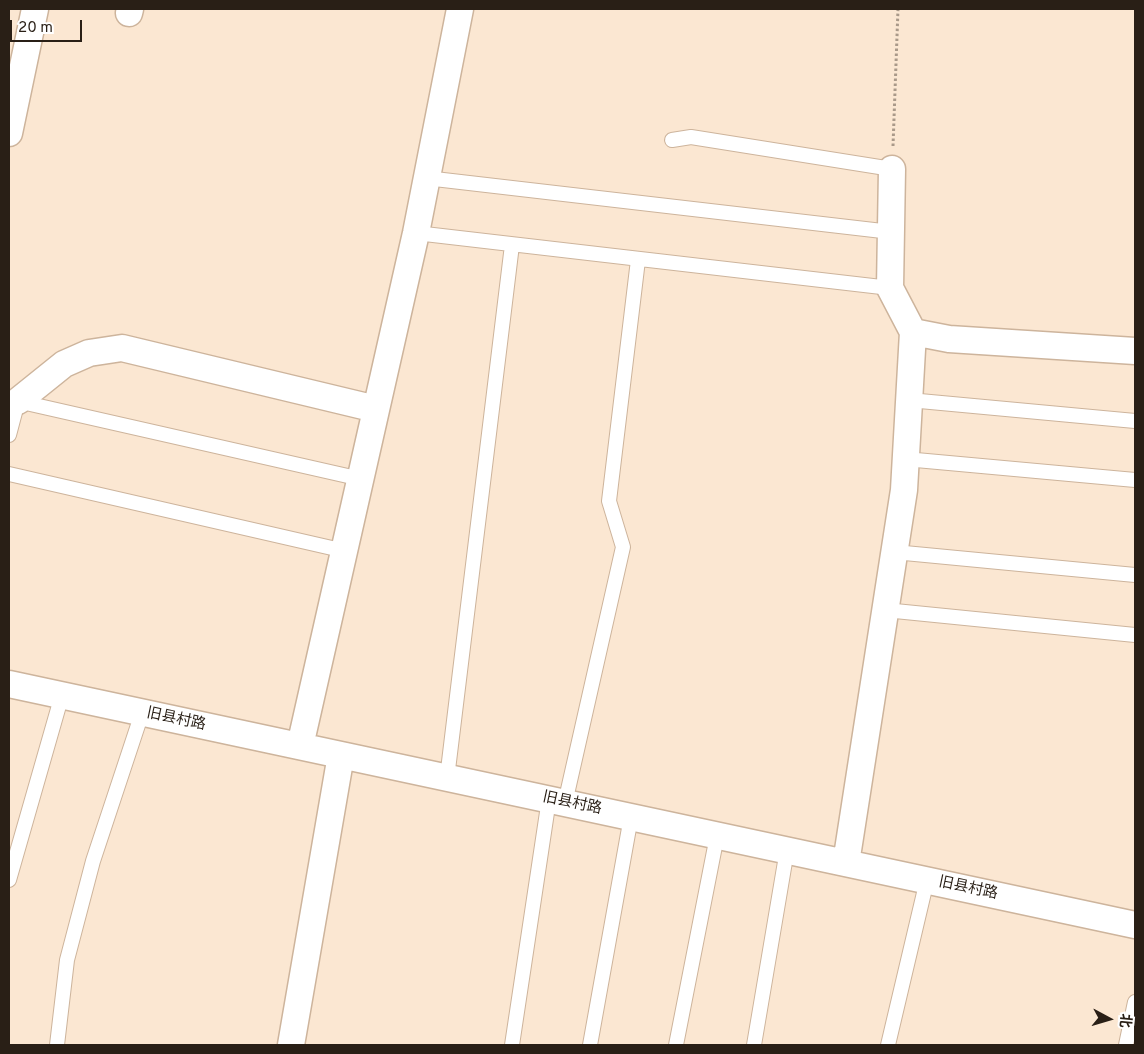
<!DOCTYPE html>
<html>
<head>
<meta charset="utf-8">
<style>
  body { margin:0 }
  #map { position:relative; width:1144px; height:1054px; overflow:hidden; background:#fbe7d2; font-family:Overpass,"Noto Sans SC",sans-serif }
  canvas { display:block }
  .frame { position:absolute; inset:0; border:10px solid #291f16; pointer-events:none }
  .north { position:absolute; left:1084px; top:994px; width:50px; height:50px; -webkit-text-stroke:4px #fff; paint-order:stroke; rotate:96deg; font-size:14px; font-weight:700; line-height:20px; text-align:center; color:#291f16 }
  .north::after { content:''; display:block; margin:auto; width:18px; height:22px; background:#291f16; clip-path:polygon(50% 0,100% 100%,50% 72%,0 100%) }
  .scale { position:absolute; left:10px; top:20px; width:72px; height:22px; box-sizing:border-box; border:2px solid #291f16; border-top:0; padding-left:6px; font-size:15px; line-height:18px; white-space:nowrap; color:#291f16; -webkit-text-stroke:4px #fff; paint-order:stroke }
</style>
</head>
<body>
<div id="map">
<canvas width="1144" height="1054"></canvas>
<div class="frame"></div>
<div class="north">北</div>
<div class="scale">20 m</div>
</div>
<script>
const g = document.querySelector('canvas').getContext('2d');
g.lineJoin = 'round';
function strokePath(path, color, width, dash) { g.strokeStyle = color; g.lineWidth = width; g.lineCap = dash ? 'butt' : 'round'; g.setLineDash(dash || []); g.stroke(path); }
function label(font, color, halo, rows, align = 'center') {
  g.font = font + ' Overpass,"Noto Sans SC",sans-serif'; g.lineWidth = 4.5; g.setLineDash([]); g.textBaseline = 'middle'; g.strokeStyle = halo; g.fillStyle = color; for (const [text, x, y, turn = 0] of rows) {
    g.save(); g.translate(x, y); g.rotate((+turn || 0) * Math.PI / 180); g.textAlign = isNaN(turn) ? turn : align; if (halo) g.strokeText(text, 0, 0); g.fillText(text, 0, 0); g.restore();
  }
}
const service = new Path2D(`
  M672 140 691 137 892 169
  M426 178 891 232
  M416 233 890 288
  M909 400 1135 421
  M17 401 361 479
  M9 435 18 401
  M905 459 1135 480
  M9 474 345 551
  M894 552 1135 575
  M885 610 1135 635
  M447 778 512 245
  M565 803 623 547 609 501 638 260
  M9 880 62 695
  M57 1045 67 960 93 861 142 713
  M512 1045 549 799
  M590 1045 631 817
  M676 1045 717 836
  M754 1045 787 850
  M888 1045 927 880
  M1126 1045 1135 1002`);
const minor = new Path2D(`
  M129 13 130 9
  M9 133 35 9
  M913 332 949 339 1135 351
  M18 401 64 364 89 353 122 348 376 409
  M9 684 1135 925
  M300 746 416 233 460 9
  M846 863 904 490 913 332 890 288 892 169
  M291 1045 341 755`);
strokePath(service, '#cdb49c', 16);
strokePath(minor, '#cdb49c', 29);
strokePath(new Path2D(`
  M893 146 898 9`), '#a99989', 3, [2.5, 2.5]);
strokePath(service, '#fff', 14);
strokePath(minor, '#fff', 26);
label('15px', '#291f16', '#fff', [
  ["旧县村路",176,720,12],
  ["旧县村路",572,804,12],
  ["旧县村路",968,889,12]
]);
</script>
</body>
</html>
